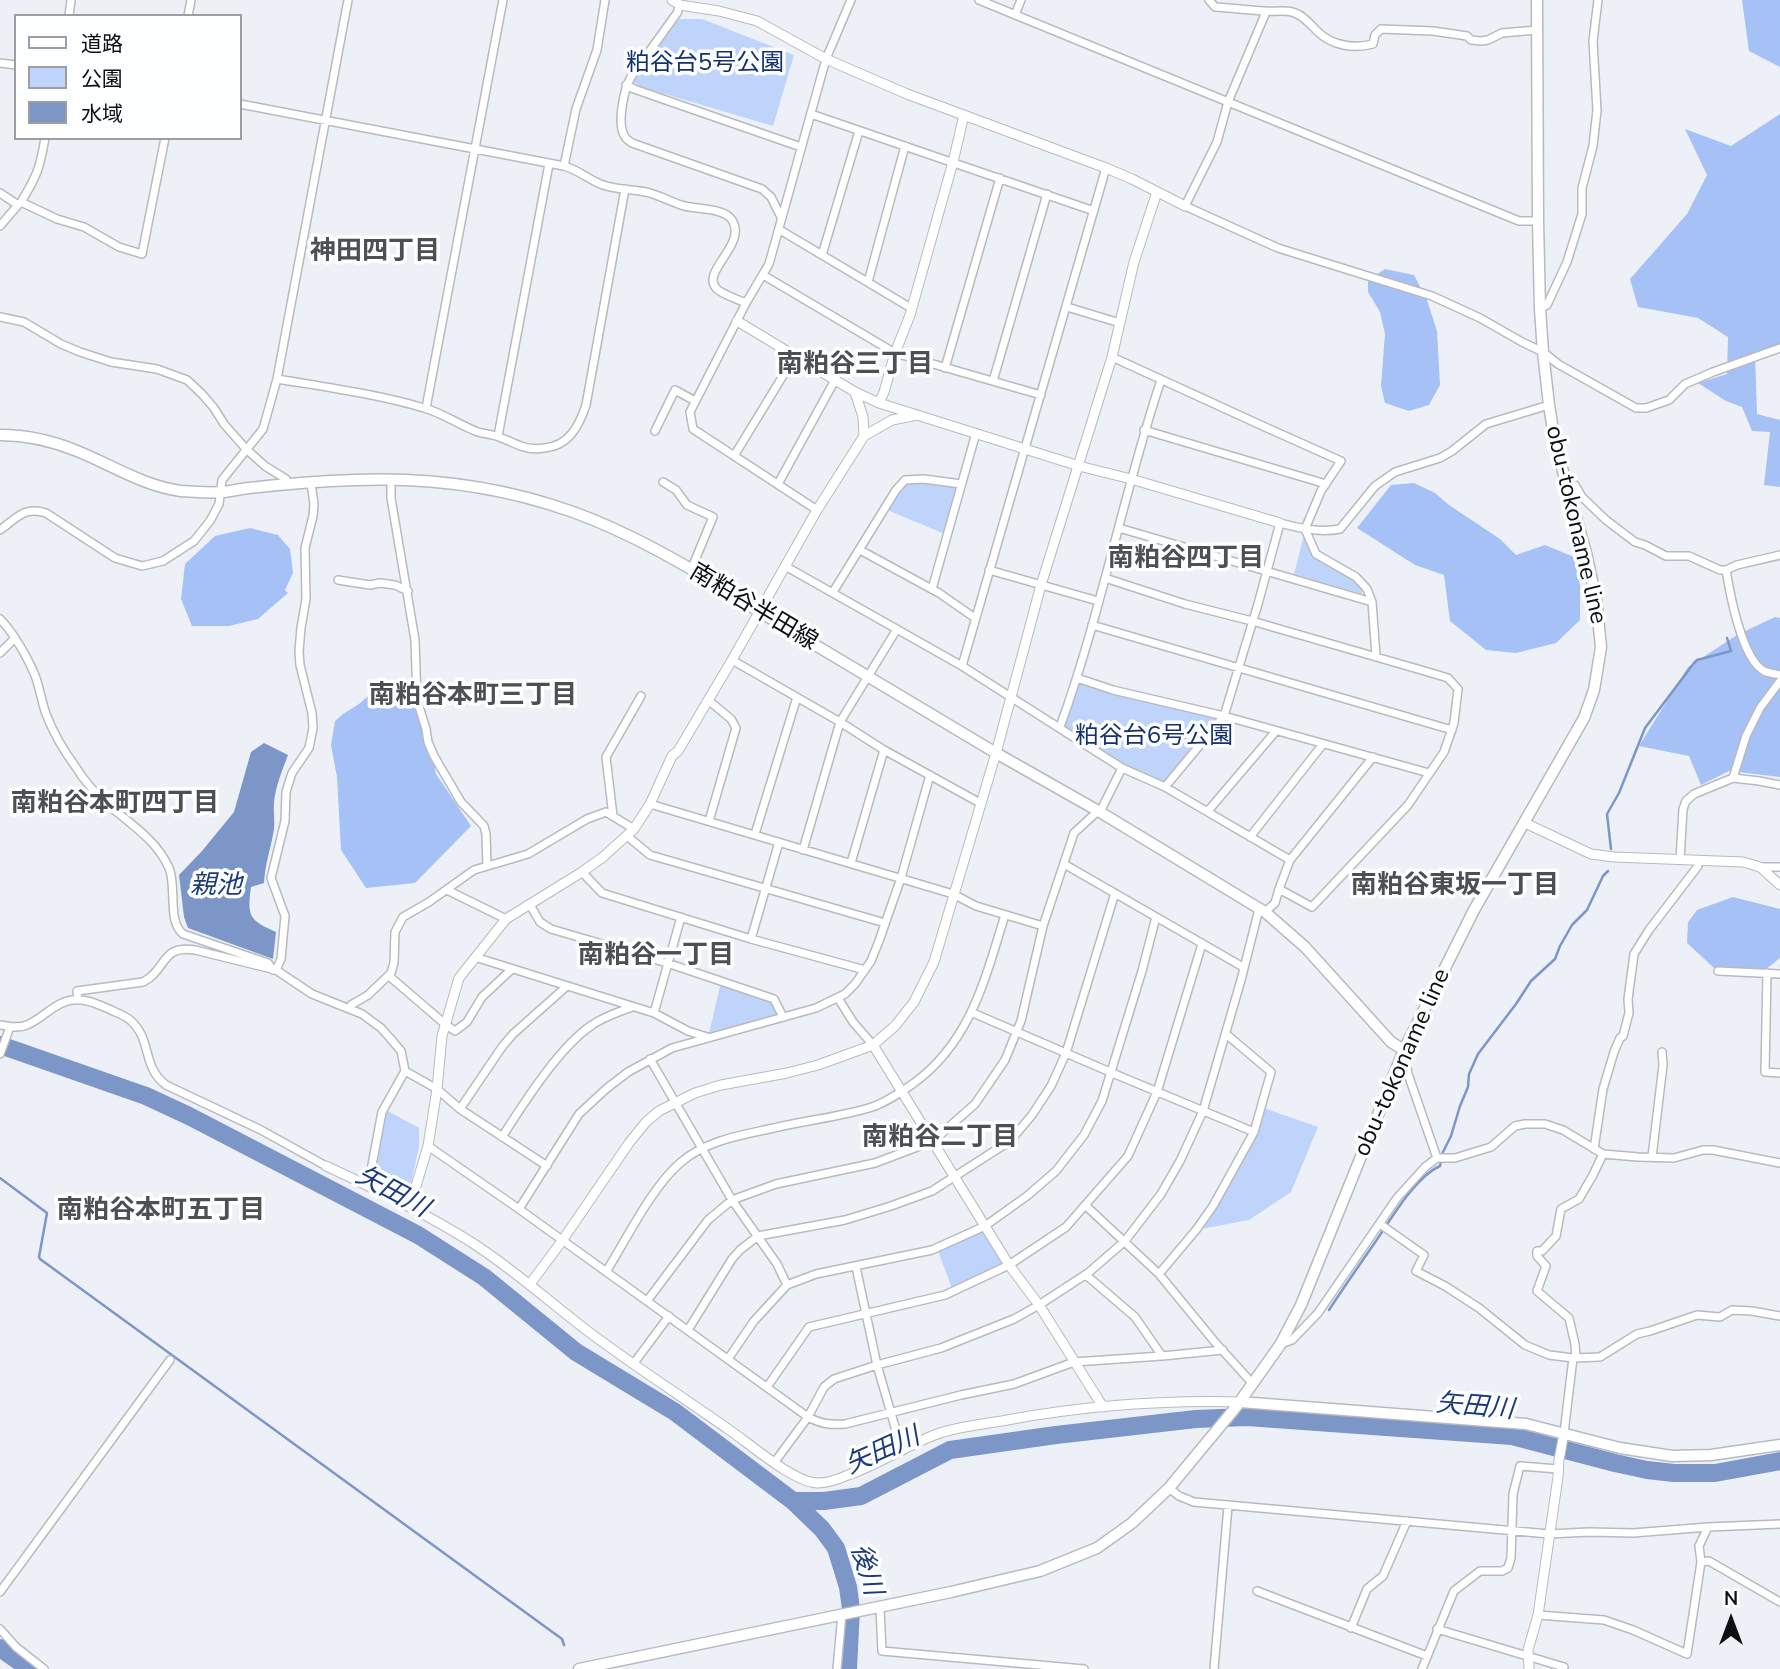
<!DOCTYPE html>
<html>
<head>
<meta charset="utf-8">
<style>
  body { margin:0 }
  #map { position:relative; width:1780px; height:1669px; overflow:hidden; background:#edf1f7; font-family:"Nunito Sans","Noto Sans JP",sans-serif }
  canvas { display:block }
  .legend { position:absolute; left:14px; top:14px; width:228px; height:126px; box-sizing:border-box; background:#fdfeff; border:2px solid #9d9ea0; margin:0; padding:9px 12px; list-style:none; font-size:21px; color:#0e0f11 }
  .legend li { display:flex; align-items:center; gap:14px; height:35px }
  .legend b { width:35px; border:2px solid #9d9ea0 }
  .north { position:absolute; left:1696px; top:1585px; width:70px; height:70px; -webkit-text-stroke:5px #fdfeff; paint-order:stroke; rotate:0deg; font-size:19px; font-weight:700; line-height:28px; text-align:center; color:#0e0f11 }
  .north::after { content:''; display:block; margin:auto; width:24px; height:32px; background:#0e0f11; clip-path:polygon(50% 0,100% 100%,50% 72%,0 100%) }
</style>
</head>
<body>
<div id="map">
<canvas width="1780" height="1669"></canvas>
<ul class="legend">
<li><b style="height:9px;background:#fff"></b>道路</li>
<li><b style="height:19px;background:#bfd4fa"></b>公園</li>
<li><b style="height:19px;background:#7c96c8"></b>水域</li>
</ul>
<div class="north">N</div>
</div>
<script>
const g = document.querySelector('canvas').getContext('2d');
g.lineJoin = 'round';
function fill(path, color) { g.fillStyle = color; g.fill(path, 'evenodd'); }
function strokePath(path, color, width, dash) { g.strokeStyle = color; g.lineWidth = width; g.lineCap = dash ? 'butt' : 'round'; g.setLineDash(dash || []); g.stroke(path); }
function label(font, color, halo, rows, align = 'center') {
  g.font = font + ' "Nunito Sans","Noto Sans JP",sans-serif'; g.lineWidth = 7; g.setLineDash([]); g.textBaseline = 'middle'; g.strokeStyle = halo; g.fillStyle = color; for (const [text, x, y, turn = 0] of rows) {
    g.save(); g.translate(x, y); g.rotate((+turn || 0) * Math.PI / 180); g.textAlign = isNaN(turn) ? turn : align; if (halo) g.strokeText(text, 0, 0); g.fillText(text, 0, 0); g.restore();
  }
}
fill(new Path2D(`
  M679 19H702L794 55 773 126 638 86 633 81Z
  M905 480 961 484 947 535 885 509Z
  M1304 535 1315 557 1353 580 1362 591V594L1294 574Z
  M1077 678 1224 716 1165 787 1060 727Z
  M721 982 774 999 783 1017 708 1038Z
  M1261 1107 1318 1127 1291 1192 1249 1220 1196 1230 1254 1132Z
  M386 1110 419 1128V1147L409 1192 375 1176Z
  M985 1226 1009 1265 953 1291 937 1248Z`), '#bfd4fa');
fill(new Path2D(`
  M1742 0H1780V67L1749 51Z
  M1780 114V347L1755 354 1757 414 1780 420V487L1764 485 1770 432 1752 431 1742 407 1726 401 1698 383 1727 374 1728 337 1698 318 1638 307 1630 279 1687 214 1707 175 1685 129 1731 146Z
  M1385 269 1414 275 1427 300 1437 331 1440 385 1429 405 1409 411 1385 403 1381 386 1385 334 1380 312 1368 292V280Z
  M1414 483 1435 493 1449 505 1500 539 1516 555 1545 545 1574 557 1580 585V620L1556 643 1516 653 1486 650 1450 621 1444 575 1415 565 1357 528 1391 485Z
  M250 528 278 535 290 549 293 573 285 590 288 593 258 619 229 626H192L181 599 185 564 215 536Z
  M1775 617 1780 618V777L1729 771 1701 785 1689 756 1639 746 1688 667 1737 635Z
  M383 683 409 698 428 727 436 774 471 826 415 883 366 888 341 850 337 777 331 745 335 721 343 714 359 704Z
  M1733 897 1780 909V958L1756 977 1714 968 1687 943 1688 922 1697 910Z`), '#a5c1f5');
fill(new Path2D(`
  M264 743 288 755C282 771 276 785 274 802 273 811 275 820 274 829 271 848 265 863 264 883L251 887C247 916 249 920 276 932L273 959 188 928 184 917 179 875 202 851 234 812 251 752Z`), '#7c96c8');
strokePath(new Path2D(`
  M1611 849 1607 814 1619 793 1645 728 1694 663 1697 660 1731 651 1727 638
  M0 1178 47 1213 39 1257 40 1259 562 1639 564 1645
  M1329 1310C1344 1287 1360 1264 1376 1241 1391 1219 1415 1177 1440 1166L1443 1152 1451 1136 1460 1106 1468 1087 1469 1074 1478 1054 1516 1004 1531 981 1555 959 1560 946 1572 925 1587 910 1603 876 1608 871`), '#7c96c8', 2.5);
strokePath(new Path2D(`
  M0 1045 146 1096 189 1116 418 1235 484 1277 576 1352 675 1412 793 1501 822 1529 836 1548 848 1587 851 1609 848 1669
  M793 1501H824L861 1496 950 1450 1056 1435 1196 1419 1247 1417 1512 1436 1615 1463 1647 1470 1674 1473H1715L1780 1461
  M0 1648 30 1669`), '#7c96c8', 18);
const minor = new Path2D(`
  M979 0 1519 221H1538
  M1209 0 1215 7C1231 8 1248 10 1264 11 1273 12 1283 10 1292 12 1302 14 1310 24 1317 31 1332 46 1354 49 1373 44L1375 35 1381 29 1433 31 1467 36 1471 40 1481 41 1488 40 1502 33 1537 30
  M680 5 677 13 631 77C624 89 617 122 624 135 626 140 628 140 632 143L762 189 771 197 781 217
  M1266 12 1228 102 1217 142 1185 206 1278 248 1432 296 1480 318 1522 342 1543 352 1558 364 1636 408H1646L1669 400 1685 384 1713 372 1780 348
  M1015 15 1021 0
  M69 16 71 0
  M188 16 191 0
  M0 63 16 65
  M626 85 634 89 801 147
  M240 104 564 166C579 170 589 180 603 185 617 190 632 189 646 192 659 195 669 201 681 205 694 210 724 207 732 220 748 245 699 272 717 289 722 294 739 300 746 303
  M811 114 1094 211
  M564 166 576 109 597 50 605 0
  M0 193 18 205 21 202 57 219 84 227 119 247 142 254 165 138
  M21 202C37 176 40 168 45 138
  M0 226 18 205
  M780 230 911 308
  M822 255 859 131
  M763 275 895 353 1041 395
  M868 282 905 146
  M1067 307 1120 323
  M1540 309 1547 305 1567 262 1582 214V188L1593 146 1597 110 1593 41 1598 0
  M0 317 24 322 61 344 80 352 111 362 157 369 187 380 202 394 214 408 224 424 246 449 265 466 286 479 288 485
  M1112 357 1265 427 1341 461 1321 491 1305 529 1316 554 1356 577 1367 589 1372 602 1376 656
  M945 368 1000 178
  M277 379C325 387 377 394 424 408 443 413 459 425 478 432 484 434 492 434 499 437 516 443 524 451 544 448 569 446 579 426 586 405L625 189
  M993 381 1047 194
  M426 408 503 0
  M1144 430 1326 484
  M655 431 675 390 695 401
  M498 436 549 164
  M734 456 795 356
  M391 479V498L415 640 417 700 426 729 428 742 434 756 461 802 484 826 486 834 487 866
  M663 482 676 490 687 505 713 517 691 570
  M778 484 835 380
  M1568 486 1575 485 1582 497 1606 520 1635 542 1645 545 1666 556H1689L1720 570H1726L1737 565 1780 555
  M817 510 693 429 690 412 746 303 769 264 826 59 851 0
  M1119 528 1372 602
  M0 530C17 518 24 506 46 513L115 558 142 566 163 561 194 541 210 521 219 504 222 480 263 429 277 379 348 0
  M860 550 939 593 975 618
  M785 566 962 666 1122 768 1165 787 1290 860 1279 889 1275 903 1265 912
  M989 570 1098 601
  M1726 570C1730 594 1742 659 1764 671 1768 673 1775 674 1780 675
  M1105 578 1185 604 1252 621 1428 672 1448 678 1458 689 1454 723 1444 752 1408 805 1312 907 1279 889
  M338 580 370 585 380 583 395 585 408 591
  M932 589 976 433
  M833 592 896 490 905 480 924 479 961 484
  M0 619C14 633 29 660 36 678 40 690 42 703 46 714 53 732 64 751 75 766 83 779 94 792 106 803 128 822 157 840 169 868 177 886 167 921 183 934L268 963 273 970
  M1092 625 1452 730
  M0 653 14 639
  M732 660 840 722 884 750 980 803
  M962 666 1106 168
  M1077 678 1113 690 1224 716 1429 773
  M708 700 731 719 736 728 709 821
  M1060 727C1101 614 1123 494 1161 380
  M1733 778 1746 736 1760 708 1780 681
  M1165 787 1224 716 1258 604 1280 523C1299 528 1319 533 1340 529L1375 486 1395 472 1440 458 1452 451 1486 424 1549 405
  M650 804 953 894 976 906 1043 926
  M1208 811 1276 731
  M1100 812 1122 768
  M613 816 606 757 641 696
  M755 834 797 697
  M627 836 650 855 885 923
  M1250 837 1323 744
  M803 850 840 722 897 629
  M1290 860 1373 757
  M1680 860 1683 809 1686 801 1694 794 1733 778 1759 781 1780 785
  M851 863 884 750
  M1064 864 1243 967
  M1760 867H1780
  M582 872 602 893 751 939 865 970
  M447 890 506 919
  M530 905 540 922 551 929 667 963 774 999 783 1017
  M751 939 779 842
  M475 957 654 1013 688 1031 707 1037
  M276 970 281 959 285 916 271 878 285 821 286 792 292 773 309 748 313 728 312 713 300 665 299 651 301 628 306 599 305 548 313 516 314 504 311 483
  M1718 971 1780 974
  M1767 973 1765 1072 1780 1073
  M389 976 445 1024 455 1031 467 1022 482 997 512 969
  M838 998 853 1022 873 1045
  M78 999 77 991 143 982C167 970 161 944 195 950L276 970 312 994 362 1014 381 1028 390 1038 401 1051 405 1071 437 1089 460 1109 547 1166
  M350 1009 351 1005 368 995 391 973 394 963 395 932 403 917 429 902 474 870 528 854 587 819 606 812 634 829
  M654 1013 681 917
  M973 1013 1117 1075 1254 1132
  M0 1025C9 1026 18 1029 27 1025 46 1017 57 998 80 1000 91 1000 101 1006 111 1010 117 1013 124 1015 130 1020 153 1040 141 1066 166 1085L261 1130 326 1166
  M1404 1052 1408 1074 1437 1158
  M0 1054 10 1027
  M650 1059 732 1200 777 1264 787 1285
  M460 1109 502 1047 513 1034 567 986
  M502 1137C524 1103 559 1047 592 1025 603 1017 619 1012 632 1007
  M428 1146 519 1209 808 1417C821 1424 830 1425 845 1424L961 1395 1014 1384 1074 1362 1162 1356
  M1594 1149 1603 1089 1614 1052 1620 1038 1623 1036 1629 1013 1628 999 1634 954 1649 930 1698 866
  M1652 1157 1663 1065 1662 1052
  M368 1186 382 1112 405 1071
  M1085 1205 1159 1274 1214 1341 1252 1383
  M519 1209 579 1114 606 1089 628 1072 672 1048 816 1008 845 994 855 984 871 961 879 941 901 878 930 775
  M1380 1224 1424 1255 1416 1271 1445 1286 1479 1308 1525 1345 1549 1355 1573 1358 1600 1357 1637 1334 1650 1331 1697 1315 1720 1317 1732 1310 1752 1311 1780 1316
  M856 1267 877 1365 902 1451
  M606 1272C626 1240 652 1187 680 1163 706 1140 742 1135 774 1128 806 1120 841 1117 872 1107 887 1102 901 1092 914 1083 971 1041 985 979 1005 915
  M1159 1274 1196 1230 1213 1206 1254 1132 1271 1072 1226 1034
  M1086 1275 1135 1317 1162 1356 1223 1350
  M647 1301 708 1220 732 1200 776 1184 875 1163 933 1141 975 1104 1005 1060 1021 1021 1043 926 1074 833 1098 811
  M688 1330 732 1259 740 1250 758 1236 845 1220 891 1206 932 1191 1010 1141 1032 1115 1051 1086 1066 1053 1115 893
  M1281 1344 1292 1340 1318 1313 1397 1198 1425 1167 1437 1158H1455L1491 1147 1515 1126 1525 1124H1545L1563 1130 1603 1154 1638 1157 1674 1158 1703 1150H1713L1780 1163
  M1576 1358 1575 1344 1569 1318 1537 1291 1546 1266 1537 1256V1251H1542L1556 1236 1561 1209 1579 1199 1593 1175 1603 1154
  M728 1359 754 1321 787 1285 816 1274 932 1250 985 1226 1027 1196 1056 1171 1084 1135 1102 1101 1142 971 1156 917
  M634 1363 669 1316
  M767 1387 809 1327 945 1295 1009 1265 1066 1227 1128 1156 1157 1092 1202 944
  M1564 1433 1573 1358
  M774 1463 808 1417 824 1387 834 1379 877 1365 941 1348 1014 1319 1039 1305 1088 1273 1125 1241 1161 1194 1180 1161 1203 1111 1241 980 1259 909
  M1169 1488 1179 1496 1194 1502 1549 1534 1589 1532 1633 1533 1708 1527 1780 1524
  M1708 1527 1699 1546 1701 1562 1709 1561 1780 1602
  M1257 1591 1427 1656
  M0 1592 170 1360
  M880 1608 882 1651 1084 1669
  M1538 1615 1604 1620 1633 1630 1687 1654 1701 1562
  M1351 1628 1367 1589 1383 1576 1407 1521
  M0 1629 16 1647 44 1669
  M1437 1629 1564 1667
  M837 1669 842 1614
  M1214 1669 1228 1506
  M1422 1669 1454 1591 1480 1571H1502L1508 1568 1511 1558 1513 1494 1520 1466 1558 1469`);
const tertiary = new Path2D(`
  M672 0 680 5 719 11 757 21 826 59 907 94 1106 168 1132 179 1185 206
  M737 321 855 392 879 403 1079 466 1131 479 1280 523
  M855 392 863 417 864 436
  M879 403 884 392 895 353 910 315 953 162 964 115
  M1525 823 1591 854 1614 857 1743 862 1760 867 1780 885
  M873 1045 1009 1265 1039 1305 1103 1407
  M326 1166C376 1189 425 1213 471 1242 512 1268 547 1300 585 1329 631 1364 681 1396 728 1429 749 1443 794 1483 818 1483 828 1483 839 1479 848 1475 880 1464 908 1444 940 1433 961 1426 985 1424 1007 1420 1084 1406 1162 1400 1240 1402
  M410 1206 428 1146 437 1089 442 1036 459 978 506 919 582 872 603 857 634 829 650 804 672 756 678 751 732 660 817 510 864 436 892 420 917 415
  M530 1284 562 1241 629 1143 646 1122 659 1111 695 1093 721 1085 787 1073 818 1065 873 1045 895 1026 914 1002 934 962 996 753 1041 585 1112 357 1134 262 1157 192
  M1529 1669 1528 1650 1538 1615 1558 1477 1559 1460 1564 1433`);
const secondary = new Path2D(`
  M0 435C26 435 53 441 77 451 112 465 143 486 181 491 194 492 210 493 223 492 232 491 240 489 249 488 284 484 320 481 355 480 429 477 503 487 573 512 637 535 704 575 760 612L996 753 1100 812 1265 912 1305 947 1391 1042 1404 1050
  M1240 1402 1526 1424 1620 1448 1672 1456 1711 1455 1780 1445
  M579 1669 951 1592 1040 1571 1097 1548 1132 1523 1169 1488 1236 1407 1280 1345 1301 1305 1404 1050 1474 910 1584 718 1594 690 1601 647 1596 599 1586 553 1555 443 1549 405 1543 352 1540 309 1538 221 1537 0`);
strokePath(minor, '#b7bac0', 10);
strokePath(tertiary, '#b7bac0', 11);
strokePath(secondary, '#b7bac0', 13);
strokePath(minor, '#fff', 7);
strokePath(tertiary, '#fff', 9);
strokePath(secondary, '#fff', 10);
label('24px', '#14316d', '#fdfeff', [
  ["粕谷台5号公園",705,64],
  ["粕谷台6号公園",1154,737]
]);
label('24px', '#0e0f11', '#fdfeff', [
  ["obu-tokoname line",1575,525,77],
  ["南粕谷半田線",753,608,31],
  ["obu-tokoname line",1403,1063,-66]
]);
label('bold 26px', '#4c4f54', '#fdfeff', [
  ["神田四丁目",375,253],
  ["南粕谷三丁目",855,366],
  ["南粕谷四丁目",1186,560],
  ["南粕谷本町三丁目",473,697],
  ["南粕谷本町四丁目",115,805],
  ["南粕谷東坂一丁目",1455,887],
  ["南粕谷一丁目",656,957],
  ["南粕谷二丁目",940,1139],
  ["南粕谷本町五丁目",161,1212]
]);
label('italic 26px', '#1c3a77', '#fdfeff', [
  ["親池",216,887],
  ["矢田川",392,1193,28],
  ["矢田川",1475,1408,5],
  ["矢田川",883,1452,-24],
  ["後川",865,1570,73]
]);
</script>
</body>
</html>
